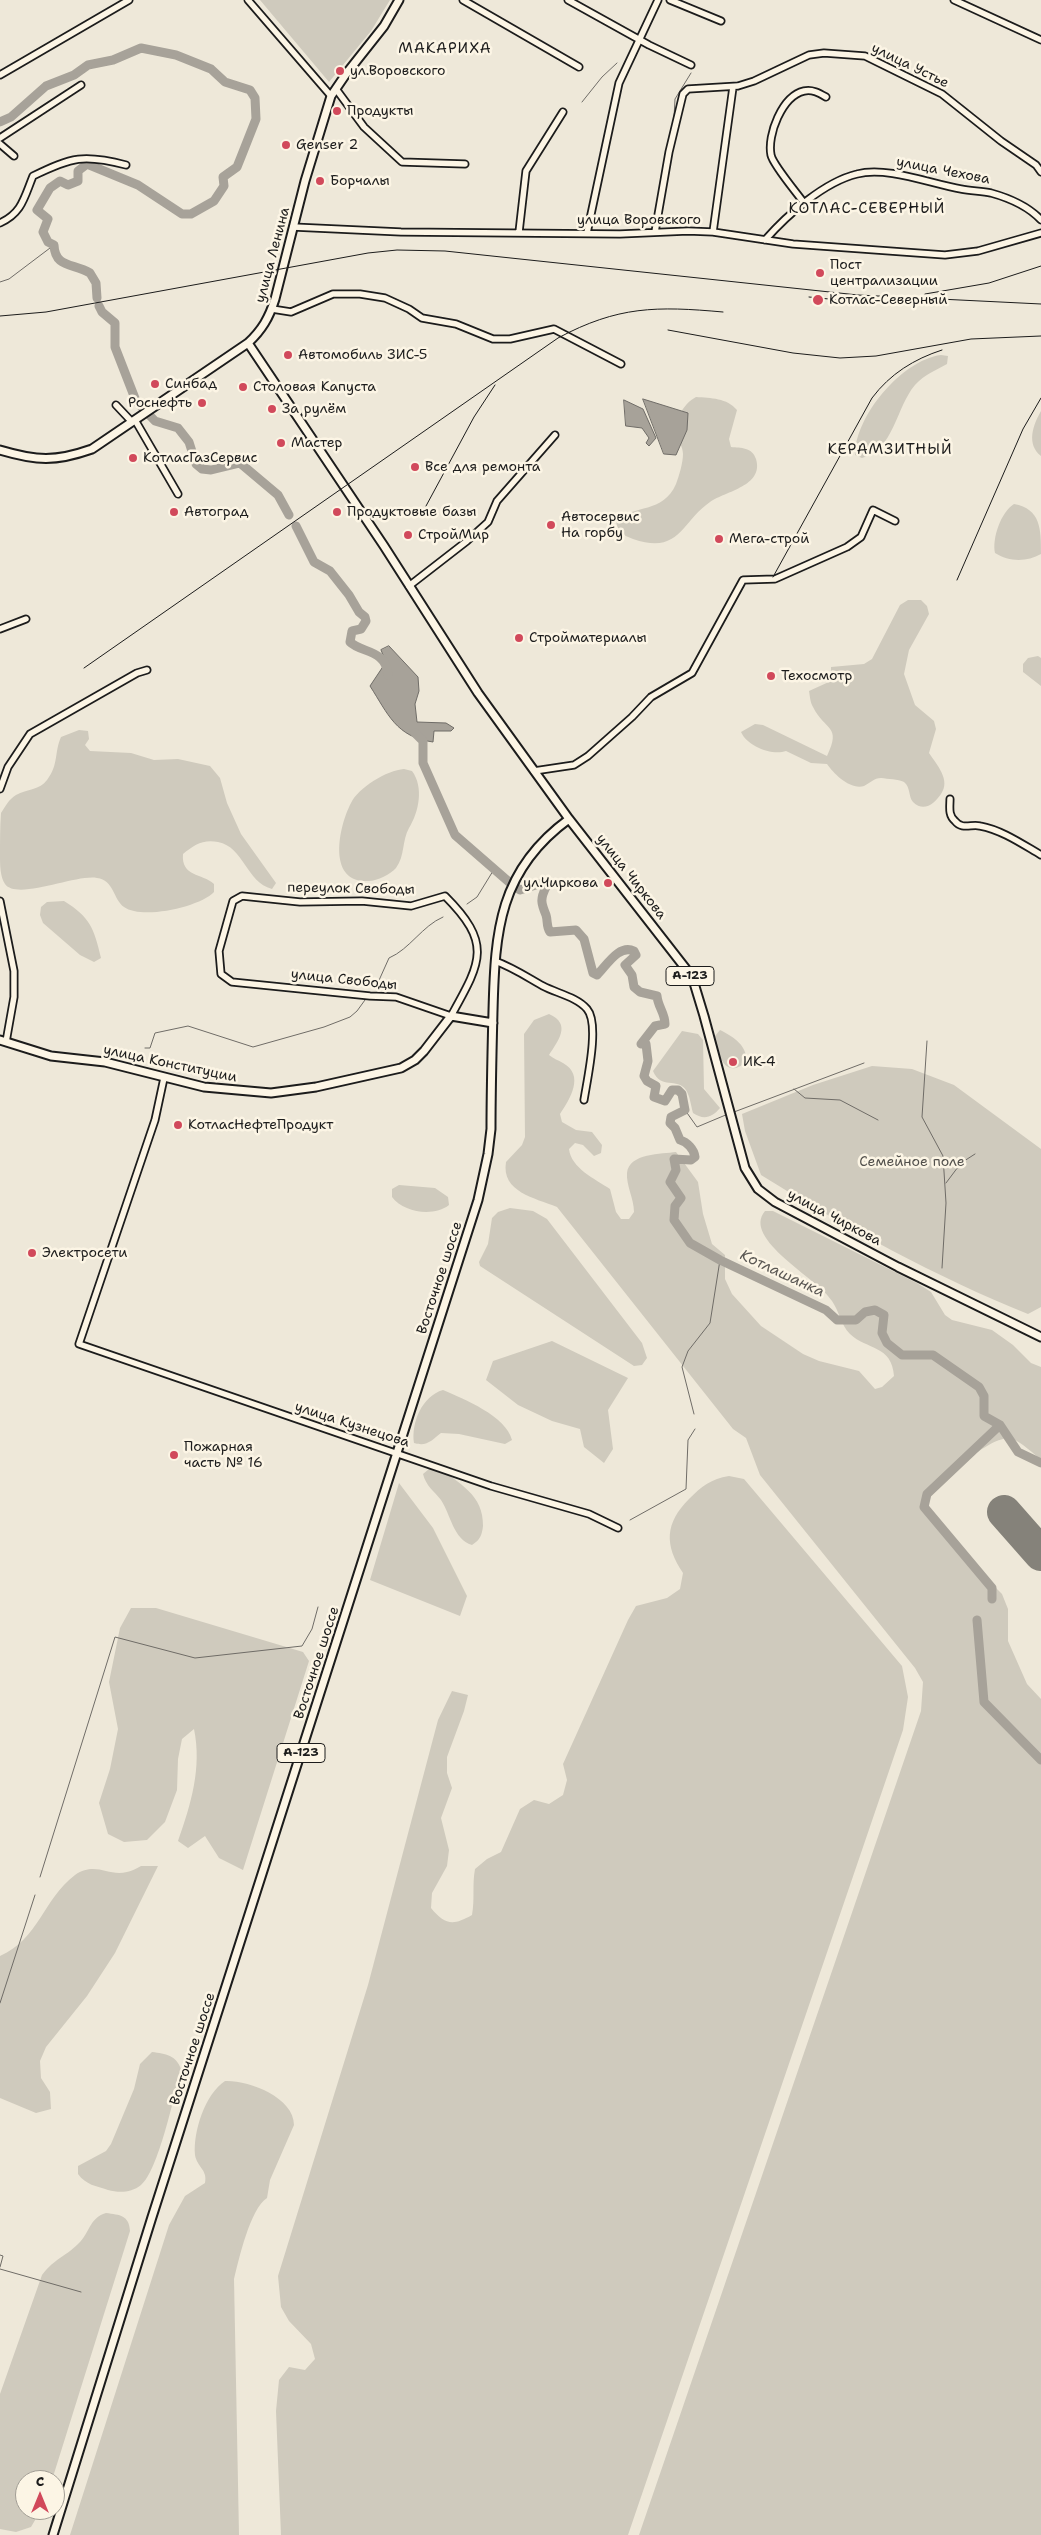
<!DOCTYPE html>
<html>
<head>
<meta charset="utf-8">
<style>
  body { margin:0 }
  #map { position:relative; width:1041px; height:2535px; overflow:hidden; background:#eee8d9; font-family:"Shantell Sans",sans-serif }
  canvas { display:block }
  .north { position:absolute; left:15px; top:2470px; width:50px; height:50px; box-sizing:border-box; background:#fcf5e5; border:1px solid #a29e95; border-radius:50%; rotate:0deg; font-size:14px; font-weight:700; line-height:20px; text-align:center; color:#1c1c1c }
  .north::after { content:''; display:block; margin:auto; width:18px; height:22px; background:#d1495b; clip-path:polygon(50% 0,100% 100%,50% 72%,0 100%) }
</style>
</head>
<body>
<div id="map">
<canvas width="1041" height="2535"></canvas>
<div class="north">С</div>
</div>
<script>
const g = document.querySelector('canvas').getContext('2d');
g.lineJoin = 'round';
function fill(path, color) { g.fillStyle = color; g.fill(path, 'evenodd'); }
function strokePath(path, color, width, dash) { g.strokeStyle = color; g.lineWidth = width; g.lineCap = dash ? 'butt' : 'round'; g.setLineDash(dash || []); g.stroke(path); }
function label(font, color, halo, rows, align = 'center') {
  g.font = font + ' "Shantell Sans",sans-serif'; g.lineWidth = 5; g.setLineDash([]); g.textBaseline = 'middle'; g.strokeStyle = halo; g.fillStyle = color; for (const [text, x, y, turn = 0] of rows) {
    g.save(); g.translate(x, y); g.rotate((+turn || 0) * Math.PI / 180); g.textAlign = isNaN(turn) ? turn : align; if (halo) g.strokeText(text, 0, 0); g.fillText(text, 0, 0); g.restore();
  }
}
fill(new Path2D(`
  M260 0H390L371 31 329 82Z
  M941 355 948 356 947 364C936 370 924 375 915 385 896 407 894 450 862 458L855 455C855 416 902 360 941 355Z
  M696 397C711 398 727 398 737 410L729 439 731 447C741 448 752 447 756 459 764 486 726 491 710 502 681 522 680 555 633 539 623 535 618 533 616 521 634 504 663 514 676 484 679 476 683 463 683 454 683 448 679 442 678 436 674 420 683 404 696 397Z
  M1041 411V456C1026 444 1033 425 1041 411Z
  M1014 504C1041 509 1041 529 1041 554 1027 562 1009 562 995 553 992 538 1001 512 1014 504Z
  M908 600H921L927 606 929 614 909 650 904 674 915 705 934 721 936 729 929 753C937 765 951 780 941 794 935 803 924 813 913 802 908 796 911 788 904 782 898 779 888 779 881 778 874 778 870 783 864 786 850 790 834 774 827 764L811 763 786 751C772 756 747 746 741 732L755 724 763 725 827 756C842 725 825 731 813 707 810 702 810 696 809 691L831 681V667L864 664 872 659 900 605Z
  M1038 656 1041 658V686L1023 672V664L1028 658Z
  M79 730 88 731 89 739 85 745 90 751 131 753 154 760 178 759 210 766 220 778 227 803 241 834 276 883 272 889C246 882 244 847 218 842 203 839 194 845 183 854 181 877 202 873 214 884V892C200 907 142 920 124 907 113 899 114 880 97 878 76 874 17 901 5 884 0 877 0 864 0 855 0 842 0 826 1 813 5 807 9 799 16 795 27 789 40 790 47 780 59 764 54 753 61 737Z
  M404 769 412 771C424 787 419 812 409 828 402 840 405 856 396 868 391 874 377 881 369 881 327 884 338 828 351 803 358 788 387 770 404 769Z
  M64 901C90 917 94 928 101 958L94 962 80 955 43 923 40 915 41 907 47 902Z
  M549 1014C572 1024 558 1041 549 1055 554 1059 558 1060 563 1063 585 1075 570 1099 560 1114L562 1122 576 1130 592 1132 602 1145 601 1153 594 1156 583 1145 575 1143 569 1149C571 1168 595 1179 610 1189L616 1212 621 1219H629L634 1212C634 1199 626 1185 627 1173 629 1153 662 1154 676 1152L698 1182 703 1214 712 1244 725 1255V1279L732 1294 761 1326 803 1354 819 1361 859 1371 875 1389 882 1387 894 1376C892 1345 867 1350 850 1334 841 1325 839 1311 832 1301 819 1279 741 1239 765 1211H773L917 1283 931 1292 945 1315 952 1320 992 1330 1013 1345 1031 1363 1041 1367V1460C1033 1453 1022 1443 1013 1439 993 1431 939 1483 927 1499L928 1514 968 1560 1002 1594 1008 1609V1641L1027 1684 1041 1699V2535H639L921 1711 923 1682 915 1668 760 1475 746 1438 733 1429 557 1207C535 1198 501 1192 506 1162L522 1145 525 1137 524 1034 534 1020Z
  M720 1030C734 1037 748 1046 746 1062 724 1081 717 1052 715 1036Z
  M682 1031 698 1034 703 1040 704 1089 720 1108C712 1118 703 1120 693 1113 691 1106 690 1096 686 1090 677 1077 661 1090 653 1071Z
  M872 1066 912 1069 954 1085 1041 1149V1307L1028 1314C938 1278 843 1226 761 1175L745 1131 742 1114 813 1085Z
  M399 1185 435 1188 448 1197 449 1205C434 1217 404 1213 392 1197V1189Z
  M510 1208 533 1211 547 1219 642 1343 647 1358 642 1365 634 1366 480 1266 479 1262 488 1244 492 1218 498 1212Z
  M552 1341 628 1378 608 1410 613 1449 604 1463 584 1447 580 1429 552 1421 518 1405 486 1380 493 1361Z
  M443 1390C464 1399 506 1416 512 1440L505 1444 459 1434 441 1433C432 1440 427 1447 414 1443 411 1423 422 1396 443 1390Z
  M437 1467C459 1483 484 1495 483 1526 482 1535 480 1540 472 1545 453 1539 451 1515 441 1500 434 1491 426 1486 423 1474L429 1469Z
  M729 1476 744 1479 902 1666 908 1697 903 1730 628 2535H281L276 2411 279 2380 289 2367 305 2370 315 2359 311 2344 289 2321 281 2307 278 2276 368 1985 438 1720 452 1691 468 1695 464 1711 447 1757V1773L452 1788 441 1818 449 1850 447 1866 432 1893 431 1908C445 1925 453 1926 472 1915 475 1899 472 1885 475 1869L487 1859 501 1852 520 1809 534 1800 549 1804 563 1795 567 1780 563 1764 628 1620 636 1606 667 1598 680 1589 683 1573C664 1545 665 1523 689 1499 702 1486 711 1479 729 1476Z
  M399 1483 433 1528 467 1596 460 1616 370 1580Z
  M131 1608H156L303 1652 309 1661 243 1870 219 1858 205 1836 188 1848 178 1841C191 1804 202 1768 194 1729L182 1739 178 1759 177 1790 165 1822 147 1840 124 1842 108 1834 99 1803 110 1769 118 1729 109 1682 120 1628Z
  M141 1866H158L115 1953 87 1996 46 2047 40 2061 41 2078 50 2092 51 2109 36 2113 0 2098V1956C39 1939 43 1899 75 1875 96 1861 108 1877 127 1872 132 1871 137 1868 141 1866Z
  M152 2052C166 2054 176 2055 181 2069 175 2093 158 2172 141 2185 131 2193 119 2193 108 2190 96 2186 86 2185 78 2174V2166L106 2151 111 2144 134 2089 140 2064Z
  M225 2081C248 2080 294 2097 294 2125L270 2180 267 2198C250 2209 239 2259 234 2279L239 2535H70L169 2225 185 2196 205 2183C208 2170 197 2167 195 2155 193 2132 205 2094 225 2081Z
  M106 2213C120 2215 129 2215 130 2231L52 2480H25V2510H41L31 2527 16 2532 0 2529V2394L42 2275C55 2258 65 2257 78 2244 90 2233 89 2218 106 2213Z`), '#cfcabd');
const water = new Path2D(`
  M643 399 688 413 687 430 676 455 664 454Z
  M624 400 643 409 656 438 649 446 646 443 649 438 642 428 626 426Z
  M389 646 418 677 419 691 415 704 417 722 446 723 454 728 451 731H434L433 742C396 737 388 714 370 686L386 662 381 650Z`);
fill(water, '#a7a299');
strokePath(water, '#6f6c67', 1);
strokePath(new Path2D(`
  M582 102 602 77 617 63
  M674 118 675 99 691 73
  M0 282 9 279 54 245
  M467 904 477 897 493 871
  M376 987 389 958C410 949 422 926 443 917
  M927 1041 922 1117 943 1156 946 1203 942 1268
  M145 1048H150L155 1033 188 1026 253 1047 324 1027 350 1017 357 1011 365 1000
  M794 1089 805 1098 840 1100 878 1120
  M685 1110 697 1127 728 1114
  M734 1112 864 1063
  M946 1183 961 1163 975 1154
  M694 1414 682 1367 688 1351 710 1323 720 1260
  M630 1520 686 1489 688 1440 695 1429
  M40 1877 115 1637 195 1658 302 1646 312 1629 318 1607
  M0 2003 35 1895
  M0 2255 3 2256 0 2267
  M0 2269 81 2292`), '#6f6c67', 1);
strokePath(new Path2D(`
  M0 122 11 117 46 86 74 75 88 65 113 60 141 48 176 55 211 69 225 82 250 90 255 98 256 119 241 157 237 167 223 177 224 186 214 201 191 214H182L138 185 87 164 78 171V181L68 185 60 181 50 188 37 210 48 219 43 232 48 242 54 245C55 268 73 263 90 273L96 283 97 298
  M99 306 102 312 115 323V347L136 401 155 421 178 428 189 442 196 464 202 469 211 470 240 463 278 495 289 515
  M296 526 314 562 330 571 349 595 359 612 365 617 366 621 361 629 352 631 350 642C361 653 386 649 388 675
  M415 733 423 741V763L455 835 509 882
  M517 888 520 890 542 883 546 887C540 899 541 903 546 915 548 921 546 926 550 932L576 930 584 939 593 973 597 975C607 965 619 944 634 951L636 955 625 965 632 975 634 987 640 992 657 996C658 1007 665 1013 665 1024L655 1026 641 1044H646L648 1061 644 1076 647 1081 656 1086 654 1097 665 1101 672 1090H678L682 1094 685 1110 671 1117 670 1123 675 1128 680 1140C687 1142 694 1149 695 1157L691 1160 674 1159 676 1170 670 1182 681 1198 675 1206 674 1220 690 1243 720 1260 826 1310 837 1320H856L865 1312 875 1310 884 1315 882 1333 887 1343 902 1355H933L979 1387 984 1396V1416L1000 1425 1018 1452 1041 1463
  M992 1599V1588L924 1507 927 1494 1000 1425
  M977 1620 984 1702 1041 1760`), '#a7a299', 9);
strokePath(new Path2D(`
  M1004 1512 1041 1554`), '#85827a', 34);
const minor = new Path2D(`
  M248 0 331 96
  M463 0 579 67
  M568 0 649 45 691 65
  M670 0 721 21
  M954 0 1041 40
  M0 75 129 0
  M336 89 364 127 402 162 465 164
  M0 138 81 85
  M0 144 14 156
  M804 203C797 193 773 165 771 155 767 135 782 96 804 91 812 89 819 93 826 97
  M0 223C22 213 24 198 33 176 72 157 84 154 126 165
  M293 227 401 232 620 234 688 231 713 232 793 244 945 255 978 251 1041 233
  M519 232 526 171 563 112
  M655 232 669 152 683 94 688 89 738 86 754 81 809 55 824 53 865 56 942 94 1001 141 1036 165 1041 172
  M713 232 733 87
  M587 233 619 83 658 0
  M765 240C787 215 824 182 857 174 887 166 931 184 961 189 971 191 982 191 991 193 1009 198 1028 206 1041 220
  M272 309 291 312 333 294H360L385 298 409 309 422 318 456 324 493 339H510L554 329 621 364
  M116 405 132 422
  M135 420 178 494
  M409 586 467 541 488 522 497 501 555 435
  M0 629 26 619
  M534 771 574 765 588 756 632 717 651 697 692 673 743 580 775 579 847 547 861 537 873 510 895 521
  M0 789 8 767 30 734 137 673 147 670
  M950 799C950 807 948 815 955 821 962 830 971 824 980 826 1002 830 1022 844 1041 855
  M242 896 300 902 362 901 411 906 445 896C493 944 481 962 451 1016L396 997 370 996 232 982 221 974 219 951 233 901Z
  M0 901 14 971V997L6 1042
  M495 961C512 967 527 977 543 986 556 993 577 997 587 1009 600 1024 587 1080 584 1100
  M164 1078 155 1120 79 1344 491 1486 589 1514 618 1528`);
const major = new Path2D(`
  M248 343 384 546 478 693 569 819 686 969 694 983 704 1016 745 1168 758 1189 775 1202 898 1267 1041 1337
  M0 450C37 461 55 462 92 449L248 343C262 330 269 318 275 299L305 181 331 96 346 74 384 26 399 0
  M0 1040 51 1056 105 1062 204 1087 271 1093 316 1087 401 1068 415 1060 424 1051 451 1016 493 1023
  M53 2535 152 2217 478 1200 488 1154 491 1129C491 1090 492 1051 493 1011 495 931 499 870 569 819`);
strokePath(minor, '#1c1c1c', 9);
strokePath(major, '#1c1c1c', 11);
strokePath(minor, '#fcf5e5', 5.5);
strokePath(major, '#fcf5e5', 7);
strokePath(new Path2D(`
  M925 294 989 283 1041 266
  M809 297 859 302
  M0 316 46 312 368 253 397 250 445 251 858 295 1041 304
  M668 330 793 353 840 358 876 356 971 339 1041 336
  M426 506 474 417 495 385
  M773 577 872 398C890 374 914 359 942 350
  M957 580 1023 429 1041 398
  M84 668 558 338C618 306 656 306 723 312`), '#1c1c1c', 1);
for (const [x, y, r, color] of [
  [340,71,5,"#d1495b"],
  [337,111,5,"#d1495b"],
  [286,145,5,"#d1495b"],
  [320,181,5,"#d1495b"],
  [820,273,5,"#d1495b"],
  [818,300,6,"#d1495b"],
  [288,355,5,"#d1495b"],
  [155,384,5,"#d1495b"],
  [243,387,5,"#d1495b"],
  [202,403,5,"#d1495b"],
  [272,409,5,"#d1495b"],
  [281,443,5,"#d1495b"],
  [133,458,5,"#d1495b"],
  [415,467,5,"#d1495b"],
  [174,512,5,"#d1495b"],
  [337,512,5,"#d1495b"],
  [551,525,5,"#d1495b"],
  [408,535,5,"#d1495b"],
  [719,539,5,"#d1495b"],
  [519,638,5,"#d1495b"],
  [771,676,5,"#d1495b"],
  [608,883,5,"#d1495b"],
  [733,1062,5,"#d1495b"],
  [178,1125,5,"#d1495b"],
  [32,1253,5,"#d1495b"],
  [174,1455,5,"#d1495b"]
]) { const dot = new Path2D(); dot.arc(x, y, r, 0, 2 * Math.PI); g.fillStyle = color; g.fill(dot); strokePath(dot, '#fcf5e5', 2); }
for (const [x, y, w] of [
  [690,976,48],
  [301,1753,48]
]) { const box = new Path2D(); box.roundRect(x - w / 2, y - 9.5, w, 19, 4); g.fillStyle = '#fcf5e5'; g.fill(box); strokePath(box, '#1c1c1c', 1); }
label('bold 12px', '#1c1c1c', null, [
  ["А-123",690,976],
  ["А-123",301,1753]
]);
label('14px', '#1c1c1c', '#fcf5e5', [
  ["улица Устье",910,66,26],
  ["улица Чехова",943,171,11],
  ["улица Воровского",639,220],
  ["улица Ленина",273,255,-75],
  ["улица Чиркова",631,877,52],
  ["переулок Свободы",351,889,1],
  ["улица Свободы",344,980,6],
  ["улица Конституции",170,1064,12],
  ["улица Чиркова",834,1218,28],
  ["Восточное шоссе",440,1278,-72],
  ["улица Кузнецова",352,1425,18],
  ["Восточное шоссе",317,1663,-72],
  ["Восточное шоссе",193,2049,-72]
]);
label('14px', '#1c1c1c', '#fcf5e5', [
  ["ул.Воровского",350,71],
  ["Продукты",347,111],
  ["Genser 2",296,145],
  ["Борчалы",330,181],
  ["Пост",830,265],
  ["централизации",830,281],
  ["Котлас-Северный",829,300],
  ["Автомобиль ЗИС-5",298,355],
  ["Синбад",165,384],
  ["Столовая Капуста",253,387],
  ["Роснефть",192,403,"right"],
  ["За рулём",282,409],
  ["Мастер",291,443],
  ["КотласГазСервис",143,458],
  ["Все для ремонта",425,467],
  ["Автоград",184,512],
  ["Продуктовые базы",347,512],
  ["Автосервис",561,517],
  ["На горбу",561,533],
  ["СтройМир",418,535],
  ["Мега-строй",729,539],
  ["Стройматериалы",529,638],
  ["Техосмотр",781,676],
  ["ул.Чиркова",598,883,"right"],
  ["ИК-4",743,1062],
  ["КотласНефтеПродукт",188,1125],
  ["Электросети",42,1253],
  ["Пожарная",184,1447],
  ["часть № 16",184,1463]
], 'left');
label('14px', '#52504c', '#fcf5e5', [
  ["Семейное поле",912,1162]
]);
g.letterSpacing = '1px';
label('15px', '#1c1c1c', '#fcf5e5', [
  ["МАКАРИХА",445,49],
  ["КОТЛАС-СЕВЕРНЫЙ",867,209],
  ["КЕРАМЗИТНЫЙ",890,450]
]);
g.letterSpacing = '0px';
label('italic 15px', '#5b5854', '#fcf5e5', [
  ["Котлашанка",782,1274,25]
]);
</script>
</body>
</html>
